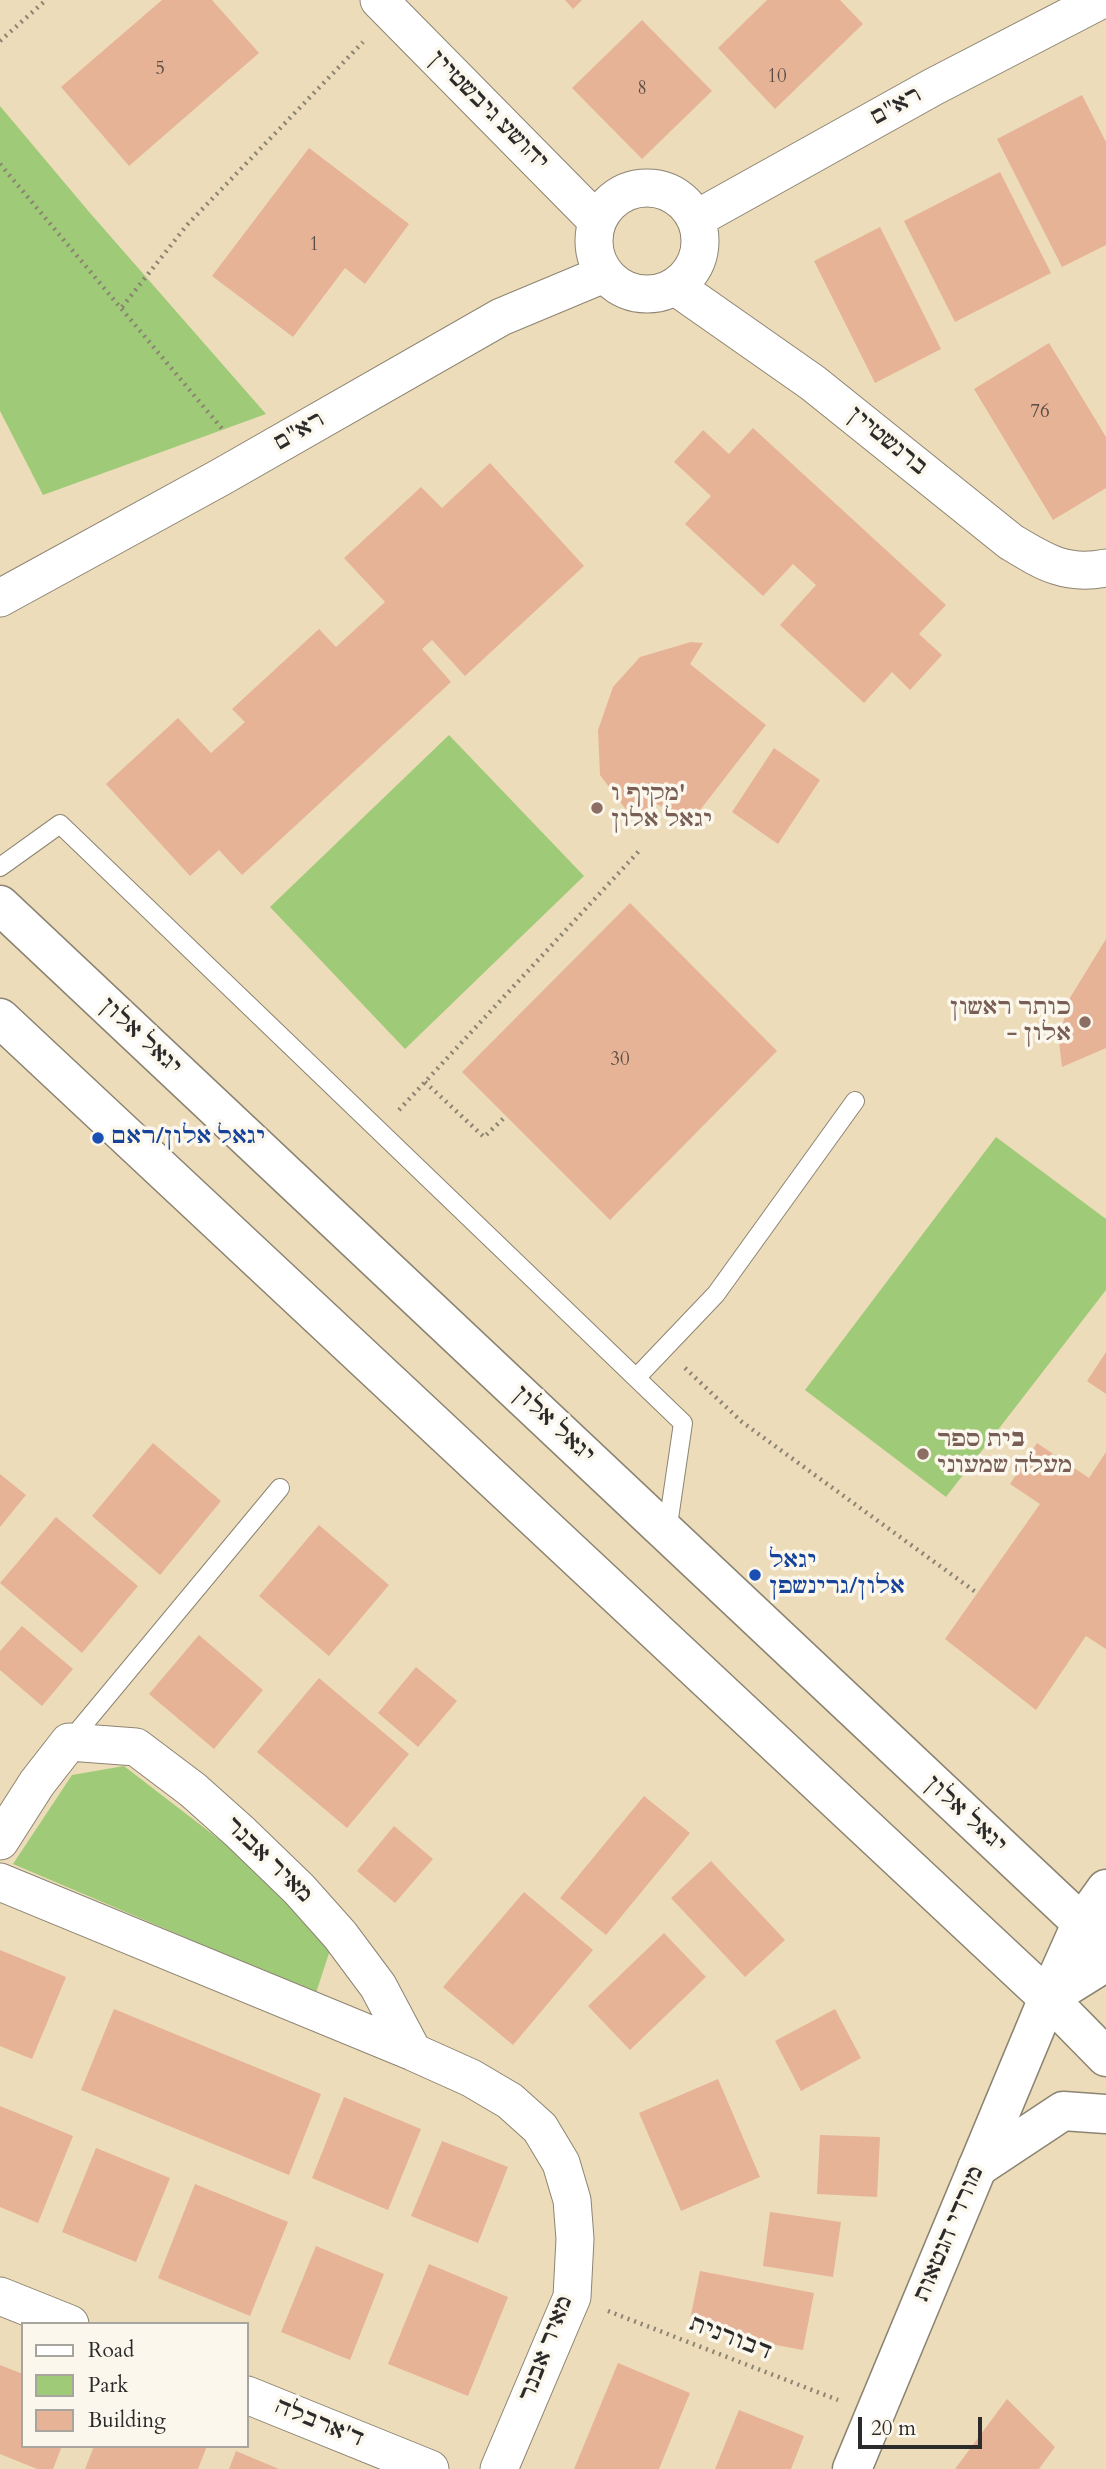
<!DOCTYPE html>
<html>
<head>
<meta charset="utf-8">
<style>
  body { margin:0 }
  #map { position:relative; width:1106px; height:2469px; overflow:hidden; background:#eddcba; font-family:Cardo,serif }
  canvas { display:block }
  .legend { position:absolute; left:21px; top:2322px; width:228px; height:126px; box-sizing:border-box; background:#fbf7ec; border:2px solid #a8a59f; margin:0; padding:9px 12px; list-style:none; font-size:21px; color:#2b2b2b }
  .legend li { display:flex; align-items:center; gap:14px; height:35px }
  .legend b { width:35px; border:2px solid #a8a59f }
  .scale { position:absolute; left:858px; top:2417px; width:124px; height:32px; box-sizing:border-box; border:4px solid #2b2b2b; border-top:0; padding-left:9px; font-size:21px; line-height:24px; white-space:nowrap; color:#2b2b2b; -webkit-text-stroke:5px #fbf7ec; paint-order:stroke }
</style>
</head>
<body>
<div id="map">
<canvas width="1106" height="2469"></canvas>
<ul class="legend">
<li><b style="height:9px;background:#fff"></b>Road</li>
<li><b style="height:19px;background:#9fcb79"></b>Park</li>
<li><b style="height:19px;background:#e6b396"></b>Building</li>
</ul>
<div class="scale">20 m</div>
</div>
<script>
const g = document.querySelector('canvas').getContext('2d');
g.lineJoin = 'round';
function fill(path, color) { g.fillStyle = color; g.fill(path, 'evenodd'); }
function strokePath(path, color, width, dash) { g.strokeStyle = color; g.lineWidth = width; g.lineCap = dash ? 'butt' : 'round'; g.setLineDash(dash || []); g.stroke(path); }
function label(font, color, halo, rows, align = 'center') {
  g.font = font + ' Cardo,"Frank Ruhl Libre",serif'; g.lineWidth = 7; g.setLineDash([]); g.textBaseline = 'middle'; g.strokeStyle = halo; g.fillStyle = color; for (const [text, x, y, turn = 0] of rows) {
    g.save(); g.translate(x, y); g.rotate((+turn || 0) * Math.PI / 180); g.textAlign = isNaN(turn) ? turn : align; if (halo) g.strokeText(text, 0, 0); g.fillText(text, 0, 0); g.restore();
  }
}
fill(new Path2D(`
  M0 106 90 213 266 414 43 495 0 411Z
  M449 735 584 876 405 1049 270 907Z
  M996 1137 1106 1219V1290L946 1497 805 1390Z
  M124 1766 233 1850 331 1947 316 1993 13 1864 72 1775Z`), '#9fcb79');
fill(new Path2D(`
  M162 0H212L259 53 129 166 61 87Z
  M565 0H582L573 9Z
  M767 0H840L863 24 775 109 718 48Z
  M642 20 712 91 642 159 572 88Z
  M1082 95 1106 142V245L1062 267 997 139Z
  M309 148 409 224 365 284 345 268 293 337 212 276Z
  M1000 172 1051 273 955 322 904 221Z
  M880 227 941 349 875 383 814 261Z
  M1049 343 1106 437V488L1053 520 974 389Z
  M753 428 946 605 919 634 942 655 910 690 892 672 864 703 780 625 816 585 793 564 763 596 685 524 711 496 674 462 703 430 729 454Z
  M490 463 584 566 465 676 432 640 422 649 451 682 242 875 219 850 190 876 106 784 178 718 211 753 245 722 232 709 319 629 336 647 385 602 344 558 421 487 442 508Z
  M691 642 703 643 690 664 766 725 690 823 657 804 641 822 624 807 600 775 598 730 613 687 640 657Z
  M774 748 820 780 778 844 732 812Z
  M630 903 777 1051 610 1220 462 1072Z
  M1106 939V1048L1062 1067 1059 1042 1068 1001Z
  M1106 1352V1394L1087 1381Z
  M153 1443 221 1501 160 1575 92 1516Z
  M1037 1443 1089 1478 1106 1452V1649L1086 1636 1036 1710 945 1639 1040 1504 1010 1484Z
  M0 1474 26 1495 0 1527Z
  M56 1517 138 1586 82 1653 0 1583Z
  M319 1525 389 1585 329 1656 259 1596Z
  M22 1626 73 1669 42 1706 0 1670V1651Z
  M199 1635 263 1690 214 1749 149 1694Z
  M416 1667 457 1701 418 1747 378 1713Z
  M319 1678 409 1754 347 1828 257 1752Z
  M644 1796 690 1833 606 1935 560 1898Z
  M394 1826 433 1859 395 1903 357 1871Z
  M711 1861 785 1940 745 1977 671 1898Z
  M524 1892 593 1950 513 2045 443 1987Z
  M664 1933 706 1977 630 2050 588 2006Z
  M0 1950 66 1977 32 2059 0 2046Z
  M114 2009 321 2094 289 2175 81 2090Z
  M835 2009 861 2058 801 2091 775 2041Z
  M718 2079 760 2177 681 2211 639 2113Z
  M344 2097 421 2129 388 2210 312 2178Z
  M0 2106 73 2136 38 2223 0 2207Z
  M820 2135 880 2137 877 2197 817 2194Z
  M442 2141 508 2167 478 2243 411 2216Z
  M96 2148 170 2178 136 2262 62 2232Z
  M195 2184 288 2222 250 2316 158 2278Z
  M770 2212 841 2222 833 2277 763 2266Z
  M316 2246 384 2274 350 2360 281 2332Z
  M429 2264 508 2297 468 2396 388 2364Z
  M700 2271 814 2293 803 2350 688 2329Z
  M618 2363 690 2393 659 2469H574Z
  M0 2365 23 2374V2446H62L53 2469H37L0 2454Z
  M1007 2399 1055 2447 1039 2469H955Z
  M739 2410 804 2436 791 2469H715Z
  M94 2446H207L198 2469H85Z
  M236 2451 279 2469H229Z`), '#e6b396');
const service = new Path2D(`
  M0 867 60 824 683 1423 667 1532
  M636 1378 716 1294 855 1101
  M69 1742 280 1488`);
const minor = new Path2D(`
  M379 0 597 221
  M594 241a53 53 0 1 1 106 0a53 53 0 1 1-106 0Z
  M696 219 933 87 1101 0
  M676 287 813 383 1011 542C1044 562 1066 576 1106 568
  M0 598 221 477 501 317 604 274
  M0 1841 37 1783 69 1742 136 1747 193 1790 240 1832 299 1889 340 1935 378 1986 413 2052
  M0 1882 413 2052 471 2078 510 2101 540 2128 561 2163 572 2200 575 2239 572 2297 499 2469
  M0 2296 70 2324
  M247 2395 430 2469`);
const tertiary = new Path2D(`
  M1048 1998 1106 1962
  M852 2469 1048 1998 1081 1924 1106 1889`);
const secondary = new Path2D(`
  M0 905 1106 1946
  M0 1018 1048 1998 1106 2057
  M977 2168 1063 2111 1106 2114`);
strokePath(service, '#8c8472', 20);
strokePath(minor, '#8c8472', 39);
strokePath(tertiary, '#8c8472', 41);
strokePath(secondary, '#8c8472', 41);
strokePath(new Path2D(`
  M0 41 46 0
  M0 164 224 431
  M122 307 187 225 363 42
  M425 1082 484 1137 506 1116
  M399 1110 640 850
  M685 1368 742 1422 977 1593
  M608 2311 838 2400`), '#8c8472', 4.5, [2, 5]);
strokePath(service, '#fff', 18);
strokePath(minor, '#fff', 37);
strokePath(tertiary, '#fff', 38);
strokePath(secondary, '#fff', 38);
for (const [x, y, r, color] of [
  [597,808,7,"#8d6e63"],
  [1085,1022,7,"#8d6e63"],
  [98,1138,7,"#1a4fb4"],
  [923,1454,7,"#8d6e63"],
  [755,1575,7,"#1a4fb4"]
]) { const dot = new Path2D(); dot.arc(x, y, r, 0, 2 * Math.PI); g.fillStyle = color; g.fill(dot); strokePath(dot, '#fbf7ec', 2.5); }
label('19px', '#5a4d46', null, [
  ["5",160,70],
  ["10",777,78],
  ["8",642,90],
  ["1",314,246],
  ["76",1040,413],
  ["30",620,1061]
]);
label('23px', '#2b2b2b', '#fbf7ec', [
  ["רא\"ם",897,107,-29],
  ["יהושע גיבשטיין",488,111,45],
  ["רא\"ם",300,432,-30],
  ["ברנשטיין",887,442,39],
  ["יגאל אלון",140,1037,43],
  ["יגאל אלון",553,1425,43],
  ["יגאל אלון",965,1815,43],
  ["מאיר אבנר",268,1861,44],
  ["מורדי הגטאות",950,2234,-67],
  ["דבורנית",730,2339,21],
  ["מאיר אבנר",547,2349,-69],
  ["ד'ארבלה",319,2424,22]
]);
label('bold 23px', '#785e54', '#fbf7ec', [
  ["מקיף ו'",611,795],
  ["יגאל אלון",611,821],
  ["כותר ראשון",1071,1009,"right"],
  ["- אלון",1071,1035,"right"],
  ["בית ספר",937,1441],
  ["מעלה שמעוני",937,1467]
], 'left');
label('bold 23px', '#164399', '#fbf7ec', [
  ["יגאל אלון/ראם",112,1138],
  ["יגאל",769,1562],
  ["אלון/גרינשפן",769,1588]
], 'left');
</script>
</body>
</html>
